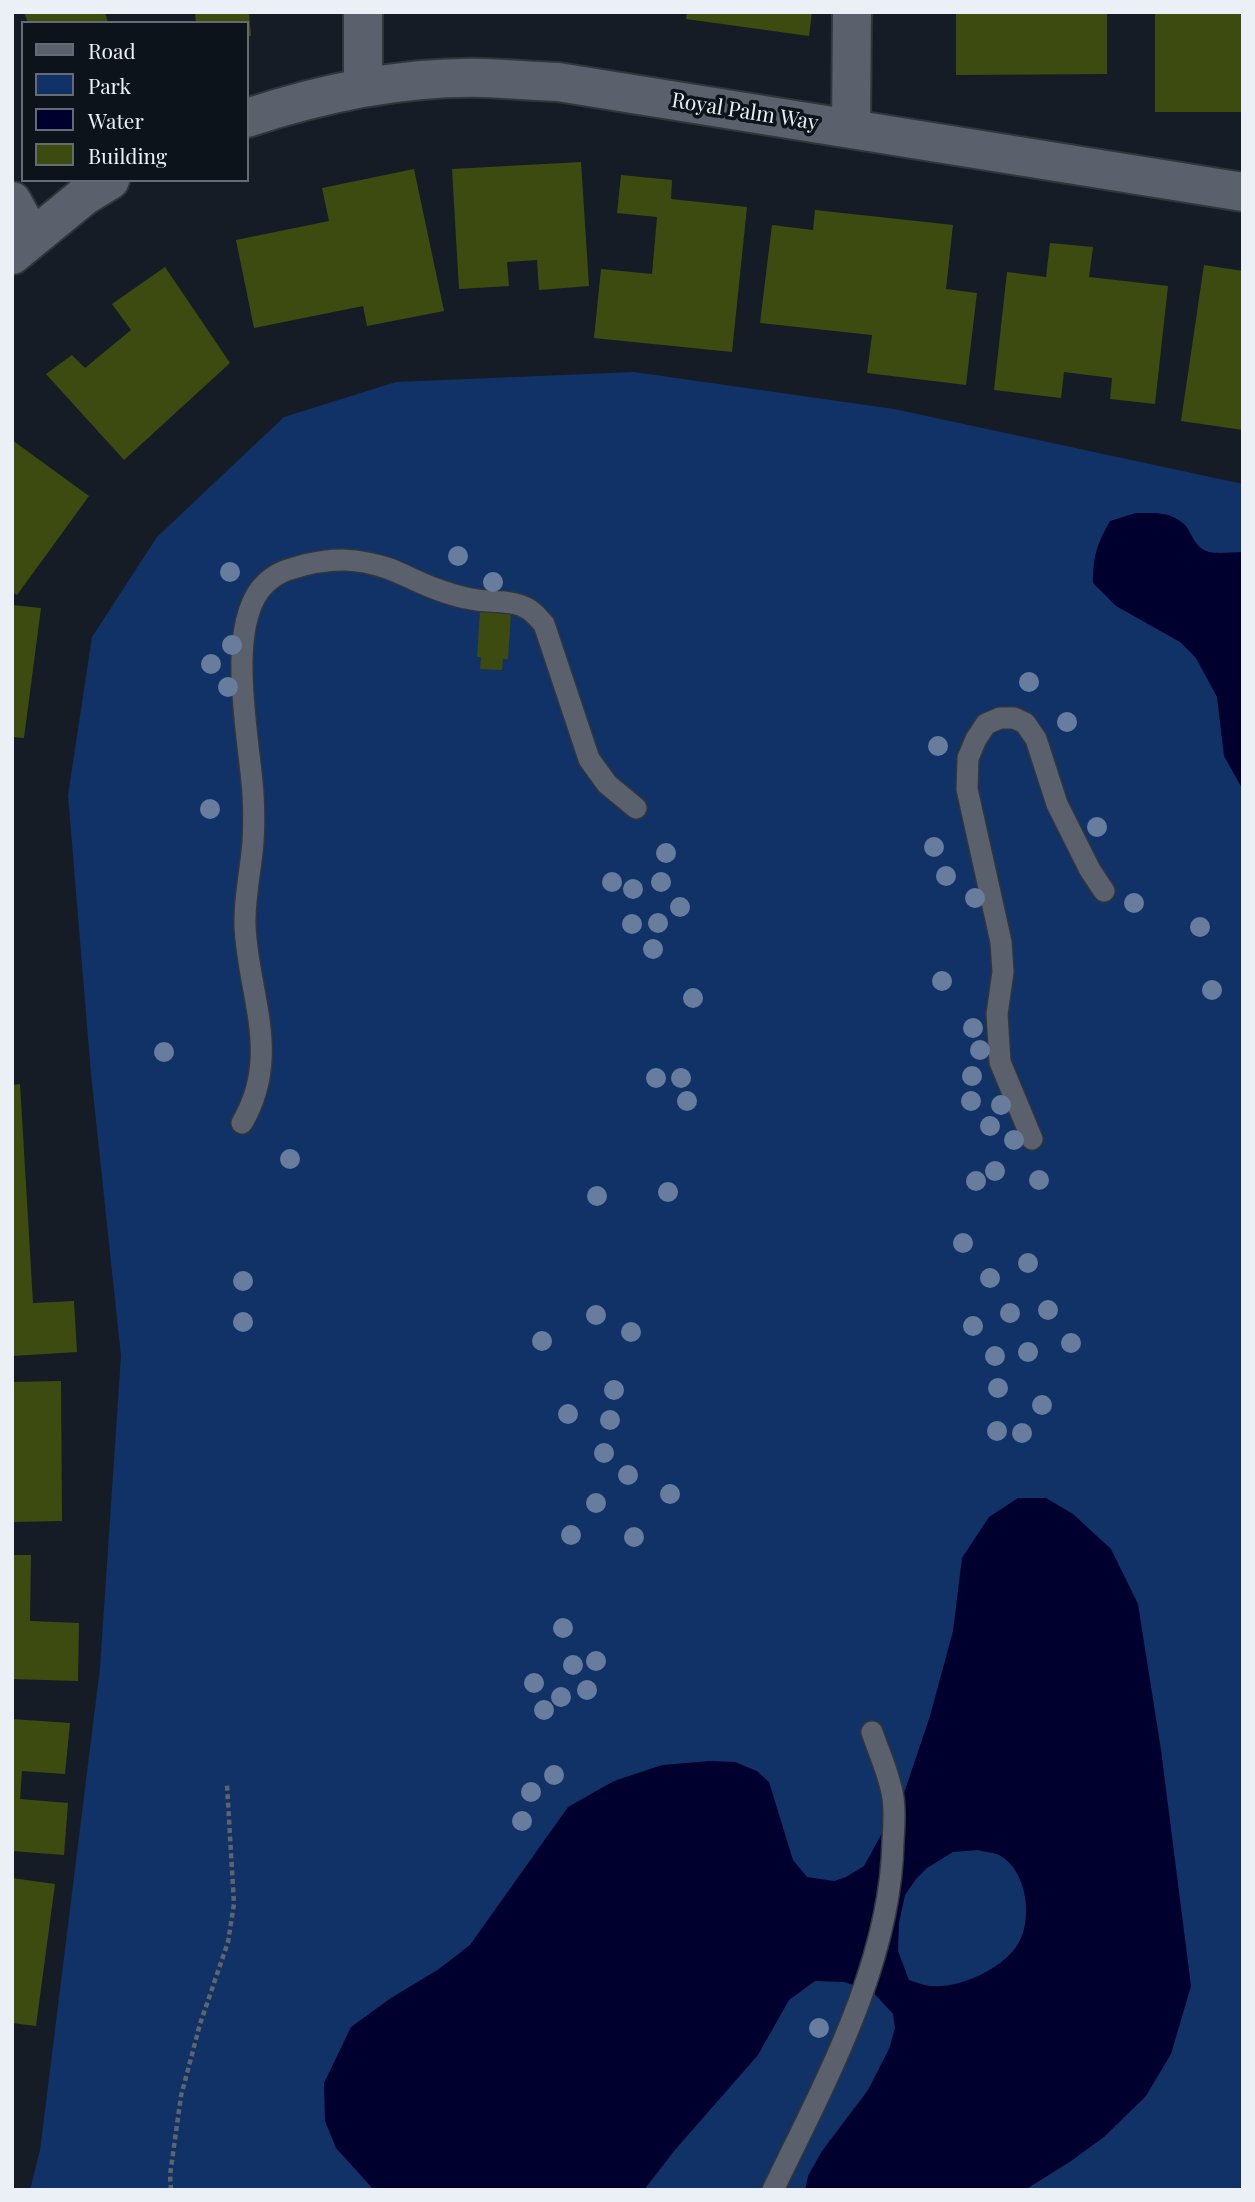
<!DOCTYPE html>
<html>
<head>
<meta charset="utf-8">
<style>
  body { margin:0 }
  #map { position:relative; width:1255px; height:2202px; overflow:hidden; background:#161c25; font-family:"Playfair Display",serif }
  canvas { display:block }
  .frame { position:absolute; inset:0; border:14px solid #ebeff6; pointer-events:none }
  .legend { position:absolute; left:21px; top:21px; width:228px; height:161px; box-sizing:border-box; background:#0d131b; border:2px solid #666b73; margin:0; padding:9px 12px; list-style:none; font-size:21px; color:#ebeff6 }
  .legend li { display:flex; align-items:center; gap:14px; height:35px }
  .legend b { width:35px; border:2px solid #666b73 }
</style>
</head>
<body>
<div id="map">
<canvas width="1255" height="2202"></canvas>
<div class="frame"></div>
<ul class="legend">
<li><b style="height:9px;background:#5a616c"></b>Road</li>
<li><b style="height:19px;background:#103266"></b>Park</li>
<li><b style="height:19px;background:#00002e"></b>Water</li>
<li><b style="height:19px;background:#3e4b10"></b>Building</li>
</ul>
</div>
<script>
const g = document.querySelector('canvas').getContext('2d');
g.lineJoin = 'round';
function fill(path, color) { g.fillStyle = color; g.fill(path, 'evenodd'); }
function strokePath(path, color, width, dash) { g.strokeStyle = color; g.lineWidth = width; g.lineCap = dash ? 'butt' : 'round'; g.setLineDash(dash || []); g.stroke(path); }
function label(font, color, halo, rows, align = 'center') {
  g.font = font + ' "Playfair Display",serif'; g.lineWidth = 7; g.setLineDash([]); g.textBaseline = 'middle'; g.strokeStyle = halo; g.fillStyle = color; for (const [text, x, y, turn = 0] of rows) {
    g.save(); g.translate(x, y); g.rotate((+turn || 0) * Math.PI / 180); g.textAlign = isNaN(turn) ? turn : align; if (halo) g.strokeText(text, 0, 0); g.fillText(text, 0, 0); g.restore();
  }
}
fill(new Path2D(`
  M634 372 894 409 1243 484V2190H30L40 2150 100 1668 121 1356 91 1074 68 795 92 637 157 537 284 417 396 382Z`), '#103266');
fill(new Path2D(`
  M1136 513C1153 513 1170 511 1184 524 1192 532 1194 548 1209 552 1219 554 1233 552 1243 552V790L1224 756 1217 697 1196 658 1180 642 1116 606 1093 583C1093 556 1097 544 1110 521Z
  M1018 1498H1046L1073 1514 1111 1549 1138 1604 1161 1750 1191 1986 1171 2054 1146 2096 1104 2137 1071 2161 1025 2190H805L808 2176 822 2151 868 2090 889 2049 895 2028 893 2014 872 1991 844 1982 815 1981 789 2000 758 2055 674 2151 644 2190H374L336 2148 325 2121 324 2083 351 2027 391 1998 439 1969 470 1945 568 1807 614 1781 662 1765 710 1761 735 1762 757 1771 769 1782 793 1860 807 1877 834 1881 846 1877 864 1866 904 1793 930 1716 953 1631 962 1558 989 1517ZM978 1850C984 1852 993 1852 999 1855 1028 1870 1034 1923 1016 1947 1000 1970 958 1989 930 1986 923 1985 916 1982 909 1980L898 1951 899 1923 905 1895 916 1879 927 1868 953 1852Z`), '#00002e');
fill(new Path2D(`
  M24 12H105L108 23H28Z
  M195 12H249L251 36H247V23H196Z
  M687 12H812L809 36 686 19Z
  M956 12H1107V74L956 75Z
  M1155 12H1243V112H1155Z
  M581 162 589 286 539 290 537 260 507 262 509 286 459 289 452 169Z
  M414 169 444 311 367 326 363 306 254 328 236 240 329 221 322 188Z
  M621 175 672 180 671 199 747 207 732 352 594 338 601 269 652 274 657 217 617 213Z
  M815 210 953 225 946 289 977 293 966 385 867 373 872 335 760 323 772 225 813 230Z
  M1050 243 1093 247 1089 277 1168 286 1155 404 1110 399 1112 378 1064 372 1061 398 994 390 1007 272 1046 277Z
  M1204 265 1243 271V430L1181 421Z
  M165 267 230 363 124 460 46 374 72 355 85 368 131 330 112 304Z
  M12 440 89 496 17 595 12 592Z
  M12 605 41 608 24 738 12 737Z
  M480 611 511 613 508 659H503L502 670 480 669 481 657H477Z
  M20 1084 33 1303 74 1301 77 1352 12 1356V1085Z
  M61 1381 62 1521 12 1522V1382Z
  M12 1555H31L30 1621 79 1623 78 1681 12 1679Z
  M12 1719 70 1723 65 1774 22 1771 20 1799 68 1803 64 1855 12 1851Z
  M12 1878 55 1884 36 2026 12 2023Z`), '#3e4b10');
const service = new Path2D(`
  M242 1123C282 1055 248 995 245 926 244 897 251 870 253 842 254 826 254 810 253 794 250 741 223 623 266 583 277 572 289 569 304 565 335 558 356 558 387 568 404 574 419 583 436 589 447 593 459 597 471 599 489 603 512 599 528 609 534 612 539 619 544 624L589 759 607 784 636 808
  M1032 1139 1000 1062 997 1014 1003 972 1001 942 967 789 968 758 976 739 986 724 1000 718H1014L1025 723 1036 739 1057 804 1090 870 1104 891
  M773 2190C825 2082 891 1963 893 1841 894 1827 895 1812 893 1798 890 1776 879 1753 872 1732`);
const minor = new Path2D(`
  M363 87V12
  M247 118C323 93 403 76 484 78 508 79 534 81 558 82L1243 192
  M851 129 852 12
  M12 201 32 237
  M12 255 84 196 110 180`);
strokePath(service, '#31353c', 24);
strokePath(minor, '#31353c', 42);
strokePath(new Path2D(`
  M171 2190 170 2175 181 2096 200 2024 228 1942 234 1904 227 1785`), '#5e646c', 4.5, [5, 3.5]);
strokePath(service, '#5a616c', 21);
strokePath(minor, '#5a616c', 38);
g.fillStyle = '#687d9d';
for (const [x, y] of [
  [458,556],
  [230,572],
  [493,582],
  [232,645],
  [211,664],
  [1029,682],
  [228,687],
  [1067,722],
  [938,746],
  [210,809],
  [1097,827],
  [934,847],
  [666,853],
  [946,876],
  [612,882],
  [661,882],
  [633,889],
  [975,898],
  [1134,903],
  [680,907],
  [658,923],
  [632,924],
  [1200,927],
  [653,949],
  [942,981],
  [1212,990],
  [693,998],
  [973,1028],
  [980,1050],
  [164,1052],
  [972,1076],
  [656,1078],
  [681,1078],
  [687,1101],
  [971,1101],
  [1001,1105],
  [990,1126],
  [1014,1140],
  [290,1159],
  [995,1171],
  [1039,1180],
  [976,1181],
  [668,1192],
  [597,1196],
  [963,1243],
  [1028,1263],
  [990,1278],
  [243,1281],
  [1048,1310],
  [1010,1313],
  [596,1315],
  [243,1322],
  [973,1326],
  [631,1332],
  [542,1341],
  [1071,1343],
  [1028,1352],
  [995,1356],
  [998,1388],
  [614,1390],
  [1042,1405],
  [568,1414],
  [610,1420],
  [997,1431],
  [1022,1433],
  [604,1453],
  [628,1475],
  [670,1494],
  [596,1503],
  [571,1535],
  [634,1537],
  [563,1628],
  [596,1661],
  [573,1665],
  [534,1683],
  [587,1690],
  [561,1697],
  [544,1710],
  [554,1775],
  [531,1792],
  [522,1821],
  [819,2028]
]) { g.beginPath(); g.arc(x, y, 10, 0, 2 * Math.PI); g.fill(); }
label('21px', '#ebeff6', '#0d131b', [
  ["Royal Palm Way",745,112,9]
]);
</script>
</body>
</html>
